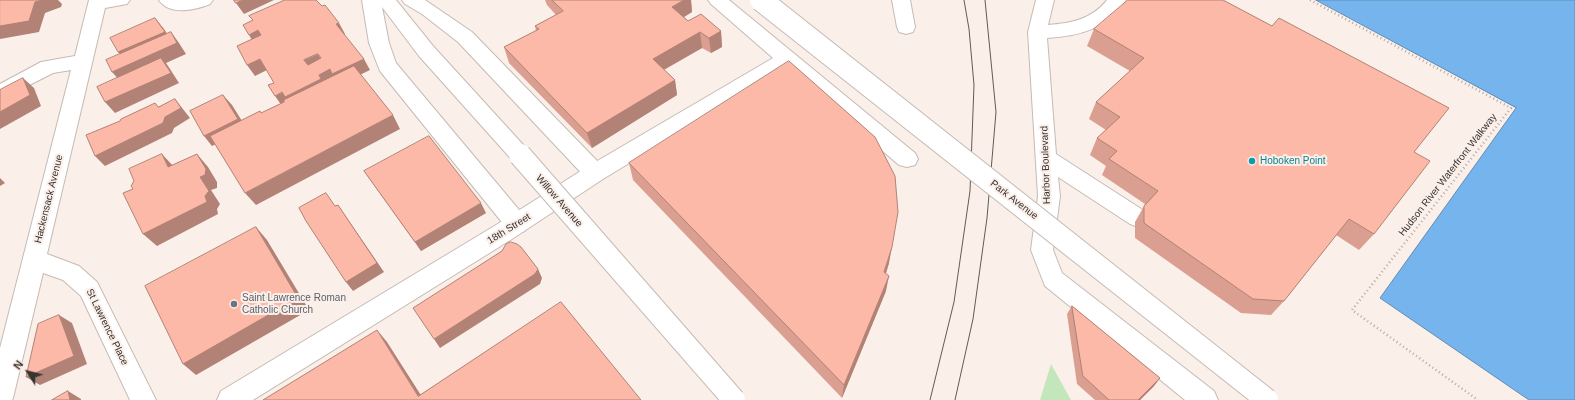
<!DOCTYPE html>
<html>
<head>
<meta charset="utf-8">
<style>
  body { margin:0 }
  #map { position:relative; width:1575px; height:400px; overflow:hidden; background:#fbefe9; font-family:Helvetica,sans-serif }
  canvas { display:block }
  .north { position:absolute; left:8px; top:352px; width:40px; height:40px; -webkit-text-stroke:3px #fbefe9; paint-order:stroke; rotate:306deg; font-size:11px; font-weight:700; line-height:16px; text-align:center; color:#373331 }
  .north::after { content:''; display:block; margin:auto; width:14px; height:18px; background:#373331; clip-path:polygon(50% 0,100% 100%,50% 72%,0 100%) }
</style>
</head>
<body>
<div id="map">
<canvas width="1575" height="400"></canvas>
<div class="north">N</div>
</div>
<script>
const g = document.querySelector('canvas').getContext('2d');
g.lineJoin = 'round';
function fill(path, color) { g.fillStyle = color; g.fill(path, 'evenodd'); }
function strokePath(path, color, width, dash) { g.strokeStyle = color; g.lineWidth = width; g.lineCap = dash ? 'butt' : 'round'; g.setLineDash(dash || []); g.stroke(path); }
function label(font, color, halo, rows, align = 'center') {
  g.font = font + ' Helvetica,sans-serif'; g.lineWidth = 4; g.setLineDash([]); g.textBaseline = 'middle'; g.strokeStyle = halo; g.fillStyle = color; for (const [text, x, y, turn = 0] of rows) {
    g.save(); g.translate(x, y); g.rotate((+turn || 0) * Math.PI / 180); g.textAlign = isNaN(turn) ? turn : align; if (halo) g.strokeText(text, 0, 0); g.fillText(text, 0, 0); g.restore();
  }
}
fill(new Path2D(`
  M1051 364 1071 400H1040Z`), '#c3e7ba');
const water = new Path2D(`
  M1316 0H1575V400H1529L1380 298 1516 108Z`);
fill(water, '#75b4ec');
strokePath(water, '#628db4', 1);
const minor = new Path2D(`
  M89 0H130L127 4 105 8 47 254 79 266 97 282 156 400H130L81 296 63 280 43 273 13 398 12 400H0V348L71 70 53 73 0 100V84L41 62 75 56Z
  M159 0H213L210 4C196 10 169 16 159 0Z
  M708 0H729L915 153 918 159 915 165 907 167 899 165 786 68 603 179 512 239 253 400H217L221 391 496 225 587 167 773 58 711 4Z
  M892 0H910L915 27 913 32 906 34 899 32 897 27Z
  M1036 0H1054L1048 25C1072 23 1092 19 1107 0H1126C1108 29 1079 36 1047 38L1056 154 1146 212 1149 218 1146 224 1138 227 1130 224 1058 177 1060 196 1053 250 1062 273 1214 391 1218 400H1185L1045 286 1031 250 1038 196 1028 32Z`);
const major = new Path2D(`
  M362 0H396L433 46 527 149 531 155 527 161 520 163 513 161 419 56 382 7 389 43 396 63 525 217 528 224 525 231 517 233 509 231 380 71 369 43Z
  M402 0H425L472 32 603 167 606 173 603 179 595 182 587 179 458 42 422 14 405 4Z`);
strokePath(minor, '#c5bab4', 2);
strokePath(major, '#c5bab4', 2);
strokePath(new Path2D(`
  M1310 0 1511 108 1352 310 1478 400`), '#b3aaa5', 2.5, [1, 3]);
fill(minor, '#fff');
fill(major, '#fff');
strokePath(new Path2D(`
  M930 400 954 302 970 191 974 85 969 29 964 0
  M955 400 973 319 987 218 996 112 985 0`), '#605a57', 1);
const majorBridge = new Path2D(`
  M761 0 1267 400
  M520 155 734 400`);
strokePath(majorBridge, '#c5bab4', 24, []);
strokePath(majorBridge, '#fff', 22);
fill(new Path2D(`
  M545 0H691L692 12 684 17 688 21 721 31 722 47 711 53 702 48 664 70 675 80 677 95 592 148 509 63 504 47 536 31 535 26 556 15 547 5Z
  M1094 29 1414 152 1374 234 1359 250 1336 235 1284 301 1271 315 1241 313 1135 238V222L1144 206 1145 204 1102 175 1106 166 1090 155 1097 138 1106 130 1089 119 1096 102 1130 71 1087 46Z
  M629 163 889 263 886 274V291L842 398 633 180Z
  M364 171 486 213 421 251 371 181Z
  M1072 306 1160 378 1154 386 1140 400H1095L1077 384 1067 314Z`), '#da9f90');
fill(new Path2D(`
  M42 0H58L62 4 61 7 45 13 39 32 0 39V26L35 2Z
  M243 0H274L244 14 236 3Z
  M684 0H691L692 12 674 23 672 7Z
  M155 18 164 29 173 43 127 63 118 52Z
  M339 23 345 34 342 35 336 24Z
  M258 30 266 41 256 46 249 35Z
  M721 31 722 47 711 53 709 38Z
  M171 32 179 43 186 54 166 63 170 69 179 83 115 113 105 102 122 83 112 72Z
  M700 32 702 48 656 74 653 59Z
  M318 54 324 64 311 71 304 60Z
  M260 59 267 70 255 76 247 65Z
  M364 59 370 70 339 85 282 106 275 96 330 69Z
  M23 78 34 88 41 106 0 129V112Z
  M675 80 677 95 592 148 587 133Z
  M223 95 232 105 247 129 212 146 204 136Z
  M175 99 190 118 174 128 172 133 105 166 95 156 158 107 155 103 164 113Z
  M393 115 400 129 256 205 245 193Z
  M162 154 174 167H168Z
  M197 154 208 167 217 182V188L211 190 220 204 217 209 218 214 157 246 143 234 200 177Z
  M0 178 5 183 0 186Z
  M481 203 486 213 421 251 415 242Z
  M338 205 384 272 353 291 346 282Z
  M256 227 267 240 309 310 196 375 183 364Z
  M892 247 889 263 881 287 884 272Z
  M538 269 542 278 540 284 440 348 434 339Z
  M889 276 886 291 842 398 844 385Z
  M59 315 72 323 87 364 40 385 26 377Z
  M377 330 387 342 424 400 418 396Z
  M1160 378 1154 386 1140 400H1138Z
  M68 391 81 399V400H70Z`), '#b18275');
const building = new Path2D(`
  M0 0H42L35 2 29 21 0 26Z
  M234 0H243L236 3Z
  M285 0H316L322 6 325 5 339 23 336 24 364 59 332 74 330 69 319 75 321 79 285 97 282 92 275 96 268 85 274 83 260 59 247 65 237 46 261 35 258 30 249 35 243 25 253 20 249 16ZM318 54 321 58 308 65 304 60Z
  M552 0H684L672 7 688 21 701 14 721 31 709 38 700 32 653 59 675 80 587 133 504 47 539 29 535 26 563 11Z
  M1128 0H1223L1272 26 1279 18 1449 108 1414 152 1430 161 1374 234 1349 219 1284 301 1253 299 1144 223V206L1158 191 1109 159 1117 151 1097 138 1120 117 1096 102 1144 58 1094 29Z
  M155 18 165 32 118 52 110 38Z
  M171 32 177 43 112 72 106 60Z
  M161 58 171 73 105 102 97 87Z
  M789 61 875 137 895 176 898 212 892 247 884 272 889 276 844 385 629 163Z
  M354 66 393 115 245 193 210 136 260 111 261 113 284 102V100Z
  M23 78 30 95 0 112V90Z
  M223 95 238 119 204 136 190 111Z
  M175 99 181 108 165 117 163 123 95 156 86 135 120 121 121 119 155 103 158 107Z
  M429 136 481 203 415 242 364 171Z
  M162 154 168 167 197 154 206 169 205 175 200 177 209 191 205 196 207 202 143 234 123 193 133 189 131 186 134 181 129 169Z
  M326 193 335 206 338 205 377 263 346 282 306 221 299 208Z
  M256 227 298 298 183 364 145 286Z
  M511 242 517 244 521 247 538 269 535 274 434 339 413 308 502 251 506 244Z
  M561 302 641 400H263L377 330 418 396Z
  M1072 306 1160 378 1138 400H1109L1083 376Z
  M59 315 74 356 26 377 38 324Z
  M68 391 70 400H52Z`);
fill(building, '#fdb9a7');
strokePath(building, '#b18275', 1);
for (const [x, y, r, color] of [
  [1252,161,4,"#0f9aa8"],
  [234,304,4,"#6b7280"]
]) { const dot = new Path2D(); dot.arc(x, y, r, 0, 2 * Math.PI); g.fillStyle = color; g.fill(dot); strokePath(dot, '#fbefe9', 1.5); }
label('10px', '#0d838f', '#fbefe9', [
  ["Hoboken Point",1260,161]
], 'left');
label('10px', '#373331', '#fbefe9', [
  ["Harbor Boulevard",1046,165,-92],
  ["Hudson River Waterfront Walkway",1448,175,-52],
  ["Hackensack Avenue",49,199,-76],
  ["Park Avenue",1014,200,38],
  ["Willow Avenue",559,201,49],
  ["18th Street",509,229,-32],
  ["St Lawrence Place",107,327,64]
]);
label('10px', '#5b616d', '#fbefe9', [
  ["Saint Lawrence Roman",242,298],
  ["Catholic Church",242,310]
], 'left');
</script>
</body>
</html>
